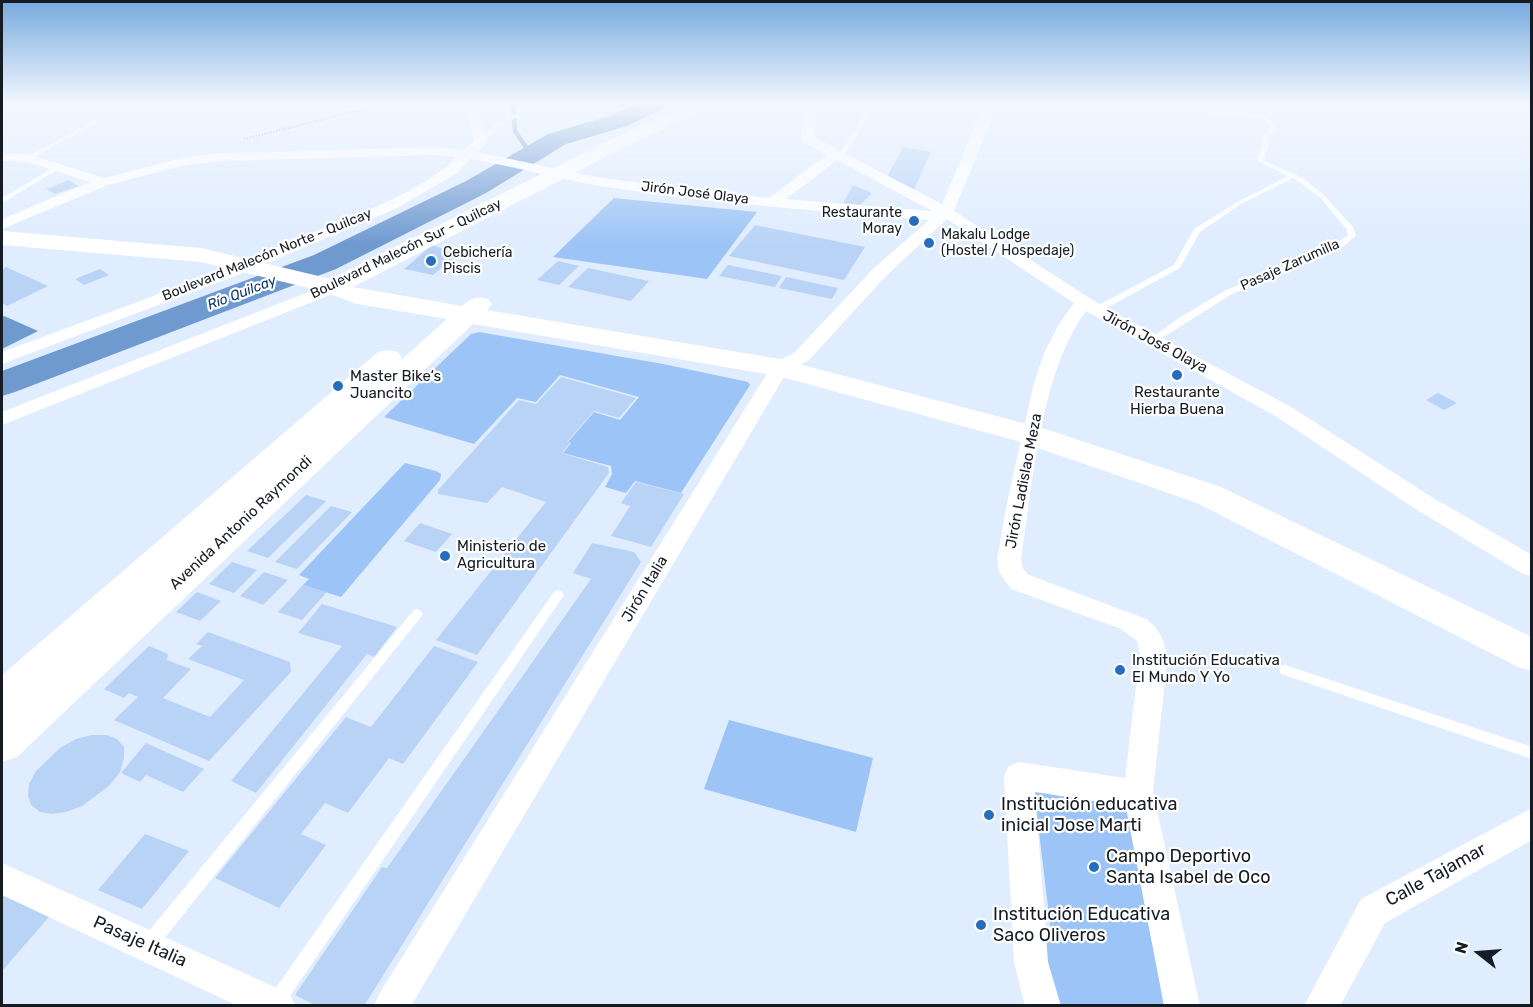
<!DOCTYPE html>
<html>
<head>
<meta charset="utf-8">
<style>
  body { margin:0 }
  #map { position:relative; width:1533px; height:1007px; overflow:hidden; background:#e0edff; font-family:Rubik,sans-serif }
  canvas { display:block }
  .frame { position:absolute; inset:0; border:3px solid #161c24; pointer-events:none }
  .north { position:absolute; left:1449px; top:923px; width:60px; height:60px; -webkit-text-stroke:4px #fff; paint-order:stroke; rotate:287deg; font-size:16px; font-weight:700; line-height:24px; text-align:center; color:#161c24 }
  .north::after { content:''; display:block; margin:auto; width:21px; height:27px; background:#161c24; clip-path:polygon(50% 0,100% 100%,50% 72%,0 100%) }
</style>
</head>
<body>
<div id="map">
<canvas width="1533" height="1007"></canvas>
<div class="frame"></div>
<div class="north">N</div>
</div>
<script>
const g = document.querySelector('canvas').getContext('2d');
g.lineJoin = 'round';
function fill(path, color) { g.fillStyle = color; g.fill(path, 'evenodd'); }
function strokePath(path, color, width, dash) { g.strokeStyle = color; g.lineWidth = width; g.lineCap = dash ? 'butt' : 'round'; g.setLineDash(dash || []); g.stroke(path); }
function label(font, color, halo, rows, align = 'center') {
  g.font = font + ' Rubik,sans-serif'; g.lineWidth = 4.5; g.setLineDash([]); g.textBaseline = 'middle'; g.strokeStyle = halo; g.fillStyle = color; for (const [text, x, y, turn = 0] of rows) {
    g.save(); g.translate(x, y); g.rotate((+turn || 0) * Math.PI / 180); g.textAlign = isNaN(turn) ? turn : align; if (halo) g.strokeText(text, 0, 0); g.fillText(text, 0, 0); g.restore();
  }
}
fill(new Path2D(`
  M614 198 757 212 707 279 553 257Z
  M479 332 663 364 748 382 750 385 681 493 635 481 626 493 605 487 612 474 611 466 563 453 571 443 568 442 594 412 620 420 639 397 560 375 536 402 517 398 474 444 384 417 471 334Z
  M405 463 436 471 441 474 440 480 341 597 303 585 309 579 299 575Z
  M729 720 873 758 856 832 704 789Z
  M1034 790 1124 798 1152 943 1169 1005H1054L1037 931 1051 932Z`), '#9cc4f6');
fill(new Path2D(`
  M4 316 38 331 2 349V317Z`), '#6f9ad0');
strokePath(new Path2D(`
  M513 104 515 131 532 156`), '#6f9ad0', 4.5);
fill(new Path2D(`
  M636 104H667L663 109 627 126 566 144 486 193 336 269 15 392 2 396V371L314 255 466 181 548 134 609 116Z`), '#6f9ad0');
fill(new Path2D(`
  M903 147 931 152 913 192 886 179Z
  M69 180 78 186 55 194 46 189Z
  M853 185 872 193 860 205 843 203Z
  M755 225 865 247 844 280 729 256Z
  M432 245 458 254 433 275 404 269Z
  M558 261 579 266 559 285 537 280Z
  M728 265 782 276 775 287 719 276Z
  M6 267 48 286 7 306 2 303V270Z
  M588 268 649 281 631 301 568 287Z
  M100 269 109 275 84 285 75 279Z
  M786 277 838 288 832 299 779 288Z
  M561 377 636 398 619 418 594 411 567 442 570 443 562 453 608 467 609 473 477 655 436 640 546 502 502 487 487 503 438 494V490L519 400 536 404Z
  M1438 393 1457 403 1444 410 1426 400Z
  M636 482 684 494 651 547 611 536 630 506 621 503Z
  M306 495 326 501 268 558 247 551Z
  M331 506 352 512 297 569 275 562Z
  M420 523 452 534 436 552 404 541Z
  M592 543 634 552 641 562 364 1006H317L295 995 382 867 387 868 591 579 573 573Z
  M232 562 257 570 234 593 209 584Z
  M264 572 288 580 263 605 240 596Z
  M303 585 327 592 302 620 278 612Z
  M197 592 221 601 200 621 176 612Z
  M322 604 397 627 374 657 367 654 256 793 231 781 342 646 298 633Z
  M208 632 290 662 291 672 209 761 114 720 138 697 129 693 124 698 104 689 149 646 168 654 167 660 191 669 163 698 210 717 244 680 188 659 202 646 196 644Z
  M434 646 478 662 403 764 389 758 348 813 325 803 301 834 326 845 279 908 215 878 346 717 371 727Z
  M92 735H107L117 739 124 747V758L120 772 110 785 82 806 66 812 52 814 40 812 31 805 28 796 29 784 36 771 60 748 76 739Z
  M146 743 204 769 183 792 146 775 140 782 121 773Z
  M145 834 189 851 142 909 98 890Z
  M2 887 55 910 2 971Z`), '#b9d3f6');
strokePath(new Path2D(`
  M244 139 365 109`), '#98a3b1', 2, [1.5, 1.5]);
fill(new Path2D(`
  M529 104H535L526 113 503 124 483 142H479V140L502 119 522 111Z
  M868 109 873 110 842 159H838L837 158Z
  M1209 112C1231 113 1260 108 1277 125L1269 137 1268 149 1263 160 1303 178 1324 195 1353 227 1356 236 1340 249 1232 294 1154 343 1150 340 1151 338 1182 316 1226 290 1334 245 1348 235 1346 229 1320 197 1293 178 1241 204 1200 232 1180 268 1099 312H1093V308L1174 265 1194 229 1237 202 1288 176 1257 161V157L1262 149 1263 137 1271 125C1254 110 1228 118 1207 115L1206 114Z
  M95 120 100 121 30 159 25 158Z
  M57 166 62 167 2 203V198Z
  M558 590 562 592 564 595 562 598 283 1006H269L268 1002 270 996 554 592Z
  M417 609 421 611 423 614 421 617 155 950 149 952 143 950 141 944 143 938 413 611Z
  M1285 665 1532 747V759L1281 674 1279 670 1281 666Z`), '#fff');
fill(new Path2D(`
  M4 104H20L2 113V105Z
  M373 104H389L378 110 374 109Z
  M464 104H476L488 141 477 152 601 178 769 198 826 155 801 140 805 104H817L815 138 942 204 973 131 982 104H994L987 131 954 211 1102 306 1291 407 1430 496 1532 555V576L1523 574 1414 508 1277 417 1086 311C1040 373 1033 484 1021 559L1023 569 1029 575 1146 619C1161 629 1166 644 1167 662L1153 792 1200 1006H1164L1126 806 1035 792 1048 962 1061 1006H1025L1014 962 1004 776 1009 766 1019 762 1125 778 1140 654 1137 641 1121 629 1011 589 999 572 997 559 1008 498 1033 387 1044 353 1059 324 1074 303 947 219 886 276 809 360 787 372 411 1006H374L379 994 773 364 795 352 874 268 929 220C819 211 709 203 600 186 557 179 514 166 470 159L457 173 395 209 251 270 2 364V352C107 313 213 275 317 231 360 213 423 191 457 157L435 155 221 161 185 165 108 185 2 229V219L90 182 27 162 2 161V153L28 154 104 178 185 157 221 153 435 147 464 150 474 140ZM837 160 932 211 786 199Z
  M334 282 340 283 342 287 340 291 2 425V412Z
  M1532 808V840L1385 923 1340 1006H1304L1361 899Z
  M2 863 290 994 295 1006H238L2 895Z`), '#fff');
fill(new Path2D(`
  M689 104H712L709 108 617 151 353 287 462 306C471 298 476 296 488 299L492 304 487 310 780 359 1042 428 1221 487 1532 637V671L1518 667 1197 503 1021 442 778 376 473 324 17 757 2 762V675L378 352 388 350 398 352 402 358 399 362 447 319 357 304 325 292 201 262 2 245V231L201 248 331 279 603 143Z`), '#fff');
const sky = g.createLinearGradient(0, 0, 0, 245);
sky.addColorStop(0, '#77aade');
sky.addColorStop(0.42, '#f1f7ff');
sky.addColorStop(1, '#f1f7ff00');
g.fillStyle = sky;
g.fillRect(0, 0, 1533, 245);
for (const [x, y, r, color] of [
  [914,221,6,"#276dbe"],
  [929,243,6,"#276dbe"],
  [431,261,6,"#276dbe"],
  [1177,375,6,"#276dbe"],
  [338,386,6,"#276dbe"],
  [445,556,6,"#276dbe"],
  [1120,670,6,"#276dbe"],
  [989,815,6,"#276dbe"],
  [1094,867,6,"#276dbe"],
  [981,925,6,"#276dbe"]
]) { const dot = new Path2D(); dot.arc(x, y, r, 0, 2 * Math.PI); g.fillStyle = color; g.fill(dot); strokePath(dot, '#fff', 2); }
label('14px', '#161c24', '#fff', [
  ["Jirón José Olaya",695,193,7],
  ["Boulevard Malecón Sur - Quilcay",406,249,-26],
  ["Boulevard Malecón Norte - Quilcay",267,255,-22],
  ["Pasaje Zarumilla",1290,265,-24]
]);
label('14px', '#161c24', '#fff', [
  ["Restaurante",902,213,"right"],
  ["Moray",902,229,"right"],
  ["Makalu Lodge",941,235],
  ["(Hostel / Hospedaje)",941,251],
  ["Cebichería",443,253],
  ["Piscis",443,269]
], 'left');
label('italic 14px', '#083667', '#fff', [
  ["Río Quilcay",242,293,-21]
]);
label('15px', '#161c24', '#fff', [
  ["Jirón José Olaya",1155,342,28],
  ["Jirón Ladislao Meza",1024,481,-79],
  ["Avenida Antonio Raymondi",241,523,-43],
  ["Jirón Italia",645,589,-59]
]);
label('15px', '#161c24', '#fff', [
  ["Master Bike‘s",350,377],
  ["Juancito",350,394],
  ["Restaurante",1177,393,"center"],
  ["Hierba Buena",1177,410,"center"],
  ["Ministerio de",457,547],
  ["Agricultura",457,564],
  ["Institución Educativa",1132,661],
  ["El Mundo Y Yo",1132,678]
], 'left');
label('18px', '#161c24', '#fff', [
  ["Institución educativa",1001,805],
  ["inicial Jose Marti",1001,826],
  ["Campo Deportivo",1106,857],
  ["Santa Isabel de Oco",1106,878],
  ["Institución Educativa",993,915],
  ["Saco Oliveros",993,936]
], 'left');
label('18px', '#161c24', '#fff', [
  ["Calle Tajamar",1436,875,-29],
  ["Pasaje Italia",140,942,24]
]);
</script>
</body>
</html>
